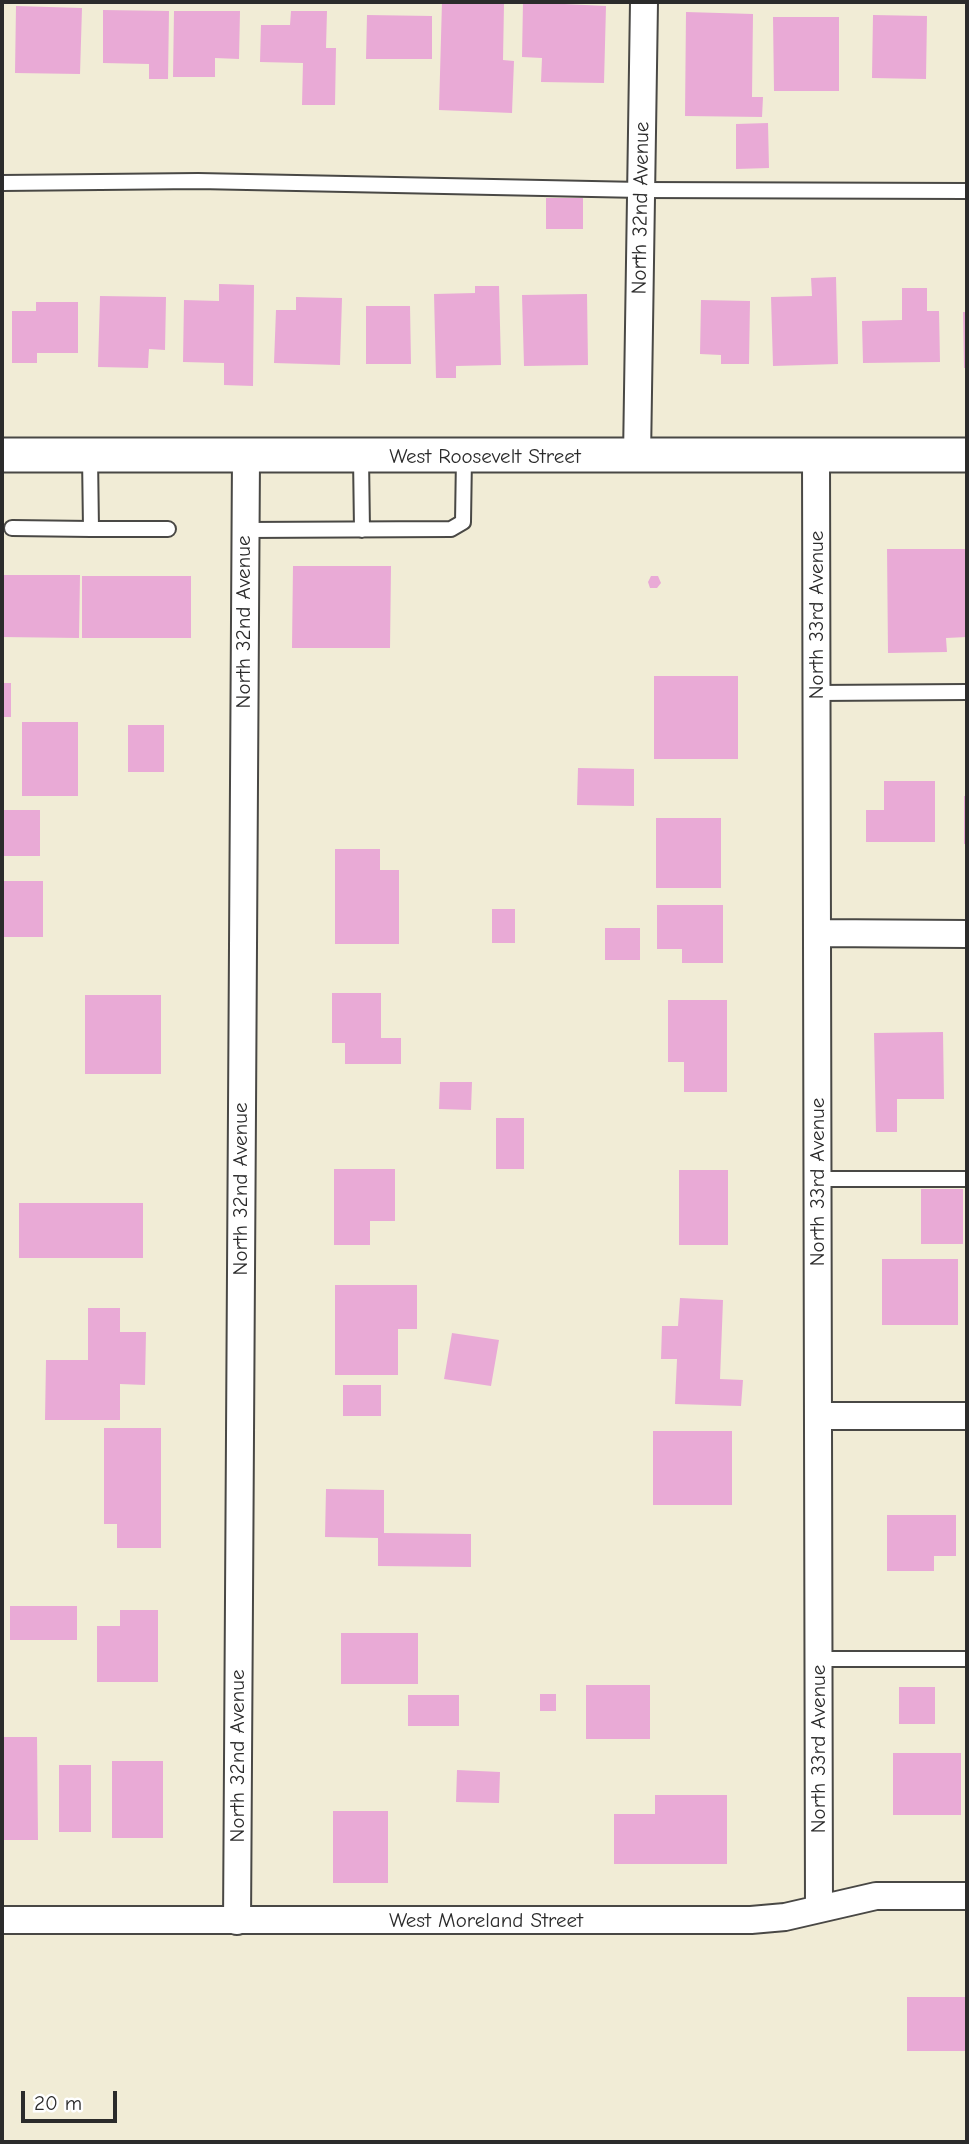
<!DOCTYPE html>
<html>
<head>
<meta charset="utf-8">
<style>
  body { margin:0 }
  #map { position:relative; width:969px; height:2144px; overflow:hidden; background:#f1ecd6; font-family:"Comic Neue",sans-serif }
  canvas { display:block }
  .frame { position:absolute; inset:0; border:4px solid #2b2b2b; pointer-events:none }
  .scale { position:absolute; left:21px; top:2091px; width:96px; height:32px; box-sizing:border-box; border:4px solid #2b2b2b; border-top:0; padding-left:9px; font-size:21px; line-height:24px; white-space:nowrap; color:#2b2b2b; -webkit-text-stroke:5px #fff; paint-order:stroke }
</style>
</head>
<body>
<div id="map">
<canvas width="969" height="2144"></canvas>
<div class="frame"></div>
<div class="scale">20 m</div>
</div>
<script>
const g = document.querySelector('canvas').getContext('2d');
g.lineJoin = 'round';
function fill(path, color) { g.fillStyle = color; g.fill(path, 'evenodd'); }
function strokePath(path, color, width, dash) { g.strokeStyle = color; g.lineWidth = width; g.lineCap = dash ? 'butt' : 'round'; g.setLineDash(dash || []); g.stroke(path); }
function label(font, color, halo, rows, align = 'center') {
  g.font = font + ' "Comic Neue",sans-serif'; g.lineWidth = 6; g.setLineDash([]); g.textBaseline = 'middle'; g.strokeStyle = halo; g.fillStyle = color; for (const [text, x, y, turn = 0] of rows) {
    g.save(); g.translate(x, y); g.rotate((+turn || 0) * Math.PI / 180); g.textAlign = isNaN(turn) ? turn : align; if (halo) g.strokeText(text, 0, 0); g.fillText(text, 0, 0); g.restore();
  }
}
fill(new Path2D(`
  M442 2 504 4 503 60 514 61 512 113 439 110Z
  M523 2 606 6 604 83 541 82 542 58 522 57Z
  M16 6 82 8 80 74 15 73Z
  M103 10 169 11 168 79H149V64L103 63Z
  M174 11H240L239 59 215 58V77H173Z
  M291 11H327L326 48H336L335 105H302L303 63 260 62 261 25H290Z
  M686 12 753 14 752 97H763L762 117 685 116Z
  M367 15 432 16V59H366Z
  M873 15 927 16 926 79 872 78Z
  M773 17H839V91H774Z
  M768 123 769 168 736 169V124Z
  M546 198H583V229H546Z
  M836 277 838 364 773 366 771 297 812 296 811 278Z
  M219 284 254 285 253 386 224 385V363L183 362 184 300 219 301Z
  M475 286H499L501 365 456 366V378H436L434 294 475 293Z
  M902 288H927V311H939L940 362 863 363 862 321 902 320Z
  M587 294 588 365 524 366 522 295Z
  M100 296 166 297 165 350 149 349 148 368 98 367Z
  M296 297 342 298 340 365 274 363 276 310H296Z
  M701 300 750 301 749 364H721V355L700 354Z
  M36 302H78V353H37V363H12V311H36Z
  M366 306H410L411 364H366Z
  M963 312H967V368H964Z
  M887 549H967V637L946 638 947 652 888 653Z
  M293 566H391L390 648H292Z
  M2 575H80L79 638 2 637Z
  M82 576H191V638H82Z
  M651 576H658L661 583 657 588H650L648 582Z
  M654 676H738V759H654Z
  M2 683H11V717H2Z
  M22 722H78V796H22Z
  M128 725H164V772H128Z
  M578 768 634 769V806L577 805Z
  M884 781H935V842H866V810H884Z
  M964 796H967V844H964Z
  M2 810H40V856H2Z
  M656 818H721V888H656Z
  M335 849H380V870H399V944H335Z
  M2 881H43V937H2Z
  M657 905H723V963H682V949H657Z
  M492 909H515V943H492Z
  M605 928H640V960H605Z
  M332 993H381V1038H401V1064H345V1043H332Z
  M85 995H161V1074H85Z
  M668 1000H727V1092H684V1062H668Z
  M943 1032 944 1099H897V1132H876L874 1033Z
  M440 1082H472L471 1110 439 1109Z
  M496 1118H524V1169H496Z
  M334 1169H395V1221H370V1245H334Z
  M679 1170H728V1245H679Z
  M921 1189H963V1244H921Z
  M19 1203H143V1258H19Z
  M882 1259H958V1325H882Z
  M335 1285H417V1329H398V1375H335Z
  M680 1298 723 1300 720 1379 743 1380 741 1406 675 1404 677 1359H661L662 1326H678Z
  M88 1308H120V1332H146L145 1385 120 1384V1420H45L46 1360H88Z
  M452 1333 499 1340 491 1386 444 1379Z
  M343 1385H381V1416H343Z
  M104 1428H161V1548H117V1524H104Z
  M653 1431H732V1505H653Z
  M326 1489 384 1490V1533L471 1534V1567L378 1566V1538L325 1537Z
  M887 1515H956V1556H934V1571H887Z
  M10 1606H77V1640H10Z
  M120 1610H158V1682H97V1626H120Z
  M341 1633H418V1684H341Z
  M586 1685H650V1739H586Z
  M899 1687H935V1724H899Z
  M540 1694H556V1711H540Z
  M408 1695H459V1726H408Z
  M2 1737H37L38 1840H2Z
  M893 1753H961V1815H893Z
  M112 1761H163V1838H112Z
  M59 1765H91V1832H59Z
  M457 1770 500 1772 499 1803 456 1802Z
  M655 1795H727V1864H614V1814H655Z
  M333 1811H388V1883H333Z
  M907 1997H967V2051H907Z`), '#e9aad6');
const service = new Path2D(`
  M2 183 198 181 641 190 967 191
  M90 456 91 529H168
  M361 457 362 530
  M12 528 91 529
  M245 530 451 529 463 522 464 457
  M817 693 967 692
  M818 1179H967
  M819 1659H967`);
const minor = new Path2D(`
  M637 457 644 2
  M816 457 819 1907
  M818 933 967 934
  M819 1416H967
  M2 1920H751L785 1917 876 1896H967
  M237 1921 246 457`);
const tertiary = new Path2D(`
  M2 455H967`);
strokePath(service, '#494845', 18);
strokePath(minor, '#494845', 30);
strokePath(tertiary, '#494845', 37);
strokePath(service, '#fff', 14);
strokePath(minor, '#fff', 26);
strokePath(tertiary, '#fff', 33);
label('21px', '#2b2b2b', '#fff', [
  ["North 32nd Avenue",641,208,-89],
  ["West Roosevelt Street",485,457],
  ["North 33rd Avenue",817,615,-90],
  ["North 32nd Avenue",244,622,-90],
  ["North 33rd Avenue",818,1182,-90],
  ["North 32nd Avenue",241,1189,-90],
  ["North 33rd Avenue",819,1749,-90],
  ["North 32nd Avenue",238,1756,-90],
  ["West Moreland Street",486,1921]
]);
</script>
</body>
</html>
